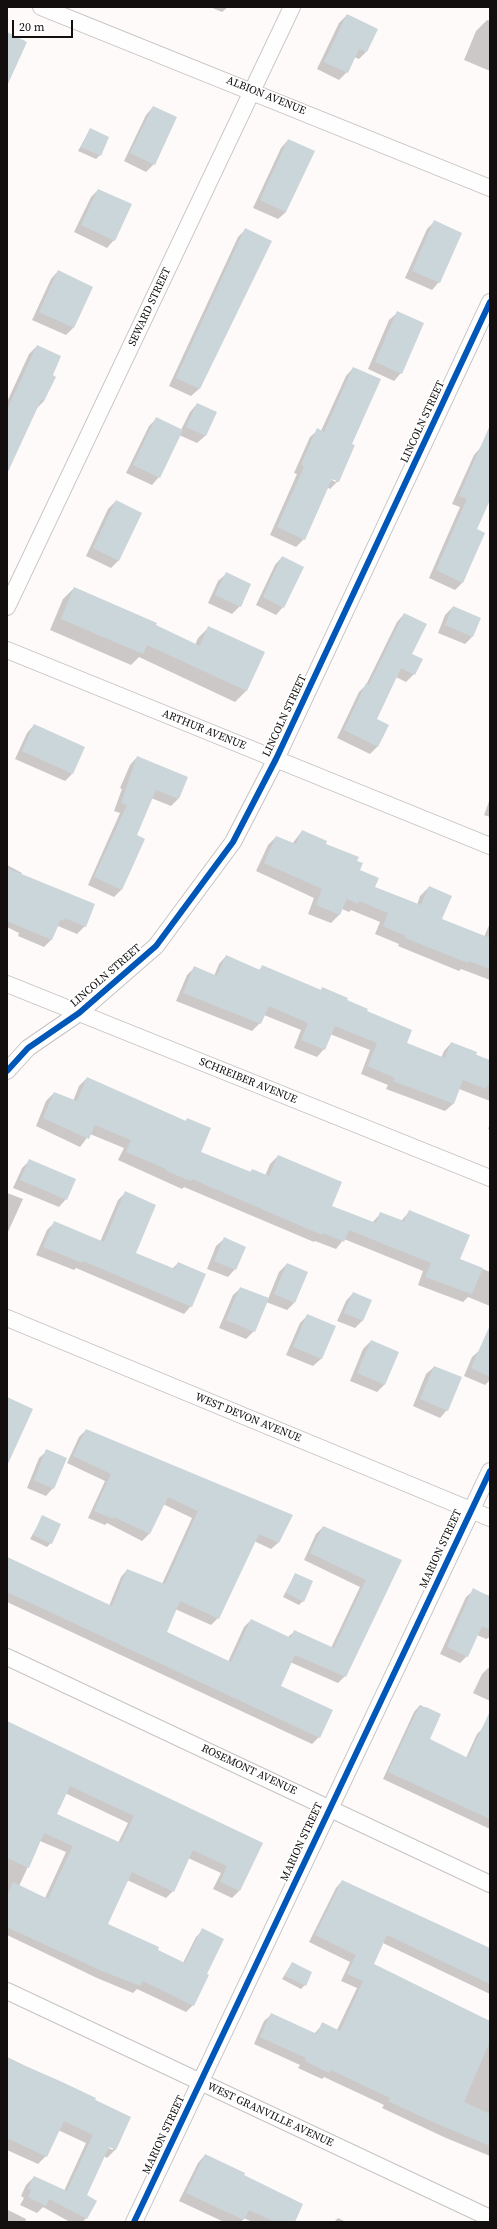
<!DOCTYPE html>
<html>
<head>
<meta charset="utf-8">
<style>
  body { margin:0 }
  #map { position:relative; width:497px; height:2229px; overflow:hidden; background:#fefaf9; font-family:"Source Serif 4",serif }
  canvas { display:block }
  .frame { position:absolute; inset:0; border:8px solid #120f0e; pointer-events:none }
  .scale { position:absolute; left:12px; top:20px; width:61px; height:18px; box-sizing:border-box; border:2px solid #120f0e; border-top:0; padding-left:5px; font-size:12px; line-height:14px; white-space:nowrap; color:#120f0e; -webkit-text-stroke:3px #fff; paint-order:stroke }
</style>
</head>
<body>
<div id="map">
<canvas width="497" height="2229"></canvas>
<div class="frame"></div>
<div class="scale">20 m</div>
</div>
<script>
const g = document.querySelector('canvas').getContext('2d');
g.lineJoin = 'round';
function fill(path, color) { g.fillStyle = color; g.fill(path, 'evenodd'); }
function strokePath(path, color, width, dash) { g.strokeStyle = color; g.lineWidth = width; g.lineCap = dash ? 'butt' : 'round'; g.setLineDash(dash || []); g.stroke(path); }
function label(font, color, halo, rows, align = 'center') {
  g.font = font + ' "Source Serif 4",serif'; g.lineWidth = 3.5; g.setLineDash([]); g.textBaseline = 'middle'; g.strokeStyle = halo; g.fillStyle = color; for (const [text, x, y, turn = 0] of rows) {
    g.save(); g.translate(x, y); g.rotate((+turn || 0) * Math.PI / 180); g.textAlign = isNaN(turn) ? turn : align; if (halo) g.strokeText(text, 0, 0); g.fillText(text, 0, 0); g.restore();
  }
}
fill(new Path2D(`
  M210 7H228L222 12Z
  M347 15 366 52 359 59 354 57 347 72 339 80 317 69 339 23Z
  M487 20 490 21V71L464 60 476 31Z
  M153 107 154 164 146 172 124 161 146 115Z
  M90 129 100 155 96 159 78 151Z
  M288 140 286 212 278 219 253 208 281 148Z
  M98 190 114 240 107 248 74 232 91 197Z
  M434 222 439 282 432 290 405 278 427 229Z
  M245 230 271 241 199 389 191 396 169 386 238 237Z
  M58 271 92 287 73 328 66 335 32 320 51 279Z
  M397 313 401 373 394 381 368 369 389 320Z
  M37 346 51 376 54 377 44 401 37 408 7 472V402L29 354Z
  M353 368 351 444 338 481 330 489 327 487 304 539 296 547 270 535 297 474 294 473 310 437 318 430 321 431 346 376ZM327 478 336 480V482Z
  M197 404 216 412 205 436 197 443 179 435 159 477 152 485 126 473 149 426 156 419 181 430 190 412Z
  M481 447 490 451V498L476 530 463 582 455 590 429 578 460 507 452 504 474 455Z
  M116 501 119 560 111 568 86 556 108 509Z
  M282 557 283 607 276 615 256 605 275 565Z
  M226 574 240 606 232 614 208 603 218 581Z
  M74 588 195 645 198 638 209 627 264 653 246 691 235 702 139 657 131 665 50 630 63 599Z
  M453 607 472 637 465 644 438 633 445 615Z
  M404 614 414 674 406 682 396 677 376 720 378 746 370 754 337 738 359 692 366 685 397 622Z
  M34 725 72 774 65 781 15 759 27 733Z
  M137 757 178 799 171 806 151 798 136 835 122 889 114 897 88 885 120 813 114 811 122 789 120 788 130 765Z
  M490 799V817L484 815Z
  M302 831 356 862 359 871 374 888 417 905 420 896 429 887 441 920 484 937 490 923V980L461 969 459 971 398 946 399 944 375 934 380 922 351 910 349 912 342 909 339 915 331 923 308 914 314 898 256 871 268 845 276 837 292 844Z
  M7 865 22 873 21 874 85 926 77 934 58 926 51 940 44 947 18 936 19 933 7 927Z
  M226 956 258 971 263 966 346 1001 366 1012 406 1043 441 1058 444 1051 451 1043 490 1061V1101L459 1089 453 1104 445 1111 386 1089 388 1085 361 1074 370 1050 330 1034 324 1049 317 1057 294 1048 301 1030 264 1015 260 1023 252 1031 176 1001 187 975 194 968 214 976 219 964Z
  M87 1078 185 1122 187 1119 200 1153 249 1173 252 1170 265 1176 270 1164 278 1156 331 1207 372 1223 381 1213 401 1221 410 1211 459 1259 490 1272V1306L468 1297 463 1302 418 1285 423 1271 344 1239 336 1249 315 1241 314 1242 184 1187 182 1189 118 1160 124 1148 90 1134 80 1147 36 1126 46 1101 54 1093 73 1101 79 1086Z
  M490 1123V1130L488 1129Z
  M29 1161 66 1199 59 1207 13 1188 22 1168Z
  M7 1193 23 1199 7 1234Z
  M125 1193 134 1253 172 1269 178 1263 191 1306 184 1314 76 1268 74 1270 36 1255 47 1230 54 1223 100 1242 118 1200Z
  M224 1239 235 1269 228 1277 207 1269 216 1246Z
  M287 1264 294 1303 287 1310 266 1302 254 1331 246 1339 219 1328 233 1295 241 1288 268 1299 279 1272Z
  M353 1293 371 1301 362 1321 355 1328 337 1321 346 1301Z
  M308 1315 334 1326 321 1359 313 1366 286 1355 300 1323Z
  M371 1341 384 1385 377 1392 350 1381 363 1349Z
  M480 1350 490 1354V1380L485 1385 464 1376 472 1357Z
  M434 1367 447 1410 440 1418 413 1406 426 1374Z
  M86 1430 291 1515 278 1543 271 1549 254 1541 218 1618 211 1625 175 1609 165 1633 228 1662 244 1627 251 1620 288 1637 295 1631 331 1648 360 1587 304 1560 316 1534 323 1527 401 1560 345 1676 338 1683 290 1662 279 1686 319 1737 312 1744 7 1602V1557L109 1606 121 1577 127 1570 162 1584 192 1518 163 1504 149 1534 142 1541 107 1523 105 1525 88 1518 105 1481 67 1463 79 1437Z
  M47 1451 53 1488 46 1496 27 1488 39 1458Z
  M43 1516 51 1543 47 1547 30 1539Z
  M295 1574 303 1601 299 1605 283 1597Z
  M474 1590 490 1596V1637L486 1639 477 1635 467 1656 460 1663 440 1654 466 1597Z
  M488 1668H490V1701L473 1693 482 1674Z
  M420 1705 440 1715 428 1740 466 1758 477 1734 483 1728 490 1731V1829L383 1779 414 1712Z
  M7 1722 262 1843 239 1891 232 1898 213 1889 221 1873 188 1858 173 1891 166 1898 127 1880 107 1924 183 1963 196 1937 203 1930 206 1974 193 2005 186 2012 137 1989 133 1993 97 1978 7 1935ZM65 1793 128 1823 118 1843 56 1814ZM40 1841 66 1852 45 1898 19 1886Z
  M342 1881 490 1950V1994L383 1943 373 1964 490 2022V2156L446 2138 382 2108 384 2105 324 2077 322 2079 298 2068 300 2065 254 2044 264 2021 271 2015 314 2034 323 2024 337 2030 357 1988 341 1981 350 1962 309 1942 336 1888Z
  M292 1963 305 1985 301 1989 282 1979Z
  M7 2057 130 2117 115 2150 107 2158 104 2156 85 2196 86 2218 83 2222H70L43 2207 37 2213 20 2205 24 2198 21 2196 26 2185 34 2177 64 2191 86 2143 58 2130 46 2156 38 2164 7 2150ZM104 2146 113 2148V2150Z
  M205 2155 243 2176 294 2222H252L244 2218 241 2222H224L179 2201 198 2163Z
  M8 2210 26 2219 25 2222H7Z
  M338 2218 346 2222H334Z`), '#0003');
fill(new Path2D(`
  M347 14 378 29 367 52 359 49 348 73 324 62Z
  M7 32 27 42 7 86Z
  M153 106 177 117 155 165 130 153Z
  M90 128 109 137 101 156 81 147Z
  M288 139 315 151 286 212 260 200Z
  M98 189 132 204 115 241 81 225Z
  M434 220 462 233 440 283 412 271Z
  M245 228 272 241 200 389 176 378Z
  M58 270 93 287 74 328 39 312Z
  M397 311 424 323 402 374 375 362Z
  M37 345 61 356 53 375 56 377 44 401 41 400 7 474V410Z
  M353 367 381 379 352 444 355 445 339 482 332 479 305 540 277 527 304 467 301 465 317 428 324 432Z
  M197 403 217 412 206 436 186 427Z
  M156 417 183 430 160 478 133 465Z
  M490 425V500L477 529 485 533 463 583 436 570 467 499 459 496Z
  M116 500 142 513 119 561 93 548Z
  M282 556 304 567 284 608 263 597Z
  M226 572 251 584 241 607 215 595Z
  M74 587 157 623 156 625 200 646 208 626 265 652 247 691 147 645 143 654 61 619Z
  M453 606 481 618 473 637 445 625Z
  M404 613 427 624 412 654 423 659 415 675 401 668 377 719 389 725 378 747 344 730 366 683 369 685Z
  M34 724 85 747 73 774 22 751Z
  M137 756 188 777 179 799 156 790 137 835 145 839 122 890 94 877 127 805 121 803Z
  M302 830 327 841 326 844 359 857 357 861 363 863 360 870 379 878 375 887 421 905 429 886 452 896 442 919 490 938V969L469 961 468 963 405 938 406 936 383 926 388 913 359 901 358 904 347 899 340 915 316 905 322 889 264 863 276 836 296 844Z
  M7 868 95 904 86 927 65 918 64 921 61 919 52 940 7 921Z
  M226 955 260 970 262 965 321 990 322 987 348 998 347 1000 368 1009 367 1011 412 1030 407 1043 445 1058 451 1042 477 1052 476 1055 490 1060V1080L486 1089 463 1080 454 1104 393 1081 395 1078 368 1066 377 1043 335 1026 325 1050 301 1040 308 1023 269 1006 261 1024 183 993 194 966 217 976Z
  M87 1077 186 1121 187 1118 211 1128 201 1152 251 1172 252 1169 269 1176 278 1155 342 1182 332 1206 376 1223 380 1212 404 1221 409 1210 470 1235 460 1259 483 1268 472 1294 425 1277 431 1263 349 1230 344 1242 323 1233 322 1235 192 1179 191 1181 166 1171V1169L126 1152 131 1140 95 1125 89 1139 43 1118 54 1092 77 1101Z
  M29 1159 76 1179 67 1200 20 1180Z
  M125 1191 156 1205 136 1253 175 1269 178 1262 206 1274 192 1307 83 1261 82 1263 43 1247 54 1221 104 1242Z
  M224 1237 246 1247 236 1270 214 1261Z
  M287 1263 308 1272 295 1303 274 1294Z
  M240 1287 269 1298 255 1332 226 1320Z
  M353 1292 372 1300 363 1321 344 1313Z
  M307 1314 336 1326 322 1359 293 1347Z
  M490 1325V1377L471 1368Z
  M371 1340 399 1352 385 1385 357 1373Z
  M434 1366 462 1377 448 1411 420 1399Z
  M7 1397 33 1409 7 1466Z
  M86 1429 293 1515 279 1543 259 1534 219 1619 180 1601 167 1632 231 1662 251 1619 291 1638 294 1630 334 1648 366 1580 310 1553 323 1526 402 1560 346 1677 295 1655 281 1686 333 1710 320 1738 7 1592V1557L112 1606 127 1569 165 1584 198 1511 168 1497 150 1534 114 1517 113 1519 94 1511 111 1474 73 1456Z
  M46 1449 67 1458 54 1489 34 1480Z
  M42 1515 61 1524 52 1544 33 1535Z
  M295 1573 313 1581 304 1602 286 1593Z
  M473 1588 490 1597V1630L482 1626 468 1657 447 1647Z
  M419 1707H426L441 1714 430 1739 468 1758 490 1711V1819L388 1772Z
  M7 1721 263 1843 240 1891 220 1882 227 1866 193 1850 174 1892 132 1872 108 1924 159 1947 158 1950 185 1963 202 1928 224 1939 207 1974 209 1975 194 2006 143 1981 141 1986 104 1972 7 1927V1896L13 1882 48 1899 73 1846 44 1833 29 1868 7 1858ZM70 1786 134 1816 121 1843 57 1814Z
  M342 1880 490 1948V1984L387 1935 374 1964 490 2021V2041L464 2102 490 2114V2146L433 2122 388 2101 390 2098 331 2070 329 2073 305 2061 306 2058 260 2037 271 2013 317 2034 322 2022 340 2031 363 1981 347 1974 356 1955 315 1935Z
  M292 1962 312 1972 306 1986 285 1976Z
  M7 2058 60 2081 96 2098 95 2100 131 2117 116 2150 109 2147 87 2195 97 2201 87 2219 49 2199 46 2206 28 2197 31 2190 28 2188 34 2176 67 2191 93 2135 64 2121 47 2157 7 2138Z
  M205 2154 245 2173 244 2175 303 2204 295 2222H275L249 2210 244 2220 186 2193Z`), '#cbd6da');
const minor = new Path2D(`
  M41 7 490 188
  M7 607 292 7
  M7 650 490 846
  M7 984 490 1178
  M7 1071 28 1048 79 1013 156 946 233 842 276 759 490 302
  M7 1318 490 1518
  M7 1657 490 1884
  M7 1991 490 2218
  M134 2222 490 1471`);
strokePath(minor, '#c6c3c2', 18);
strokePath(minor, '#fffefe', 16);
strokePath(new Path2D(`
  M7 1071 28 1048 79 1013 156 946 233 842 276 759 490 302
  M134 2222 490 1471`), '#0057b8', 6);
label('11px', '#120f0e', '#fff', [
  ["ALBION AVENUE",266,96,22],
  ["SEWARD STREET",150,307,-65],
  ["LINCOLN STREET",423,422,-65],
  ["LINCOLN STREET",285,716,-65],
  ["ARTHUR AVENUE",204,730,22],
  ["LINCOLN STREET",106,976,-41],
  ["SCHREIBER AVENUE",248,1081,22],
  ["WEST DEVON AVENUE",248,1418,22],
  ["MARION STREET",441,1549,-65],
  ["ROSEMONT AVENUE",249,1770,25],
  ["MARION STREET",302,1842,-65],
  ["WEST GRANVILLE AVENUE",270,2115,25],
  ["MARION STREET",164,2135,-65]
]);
</script>
</body>
</html>
